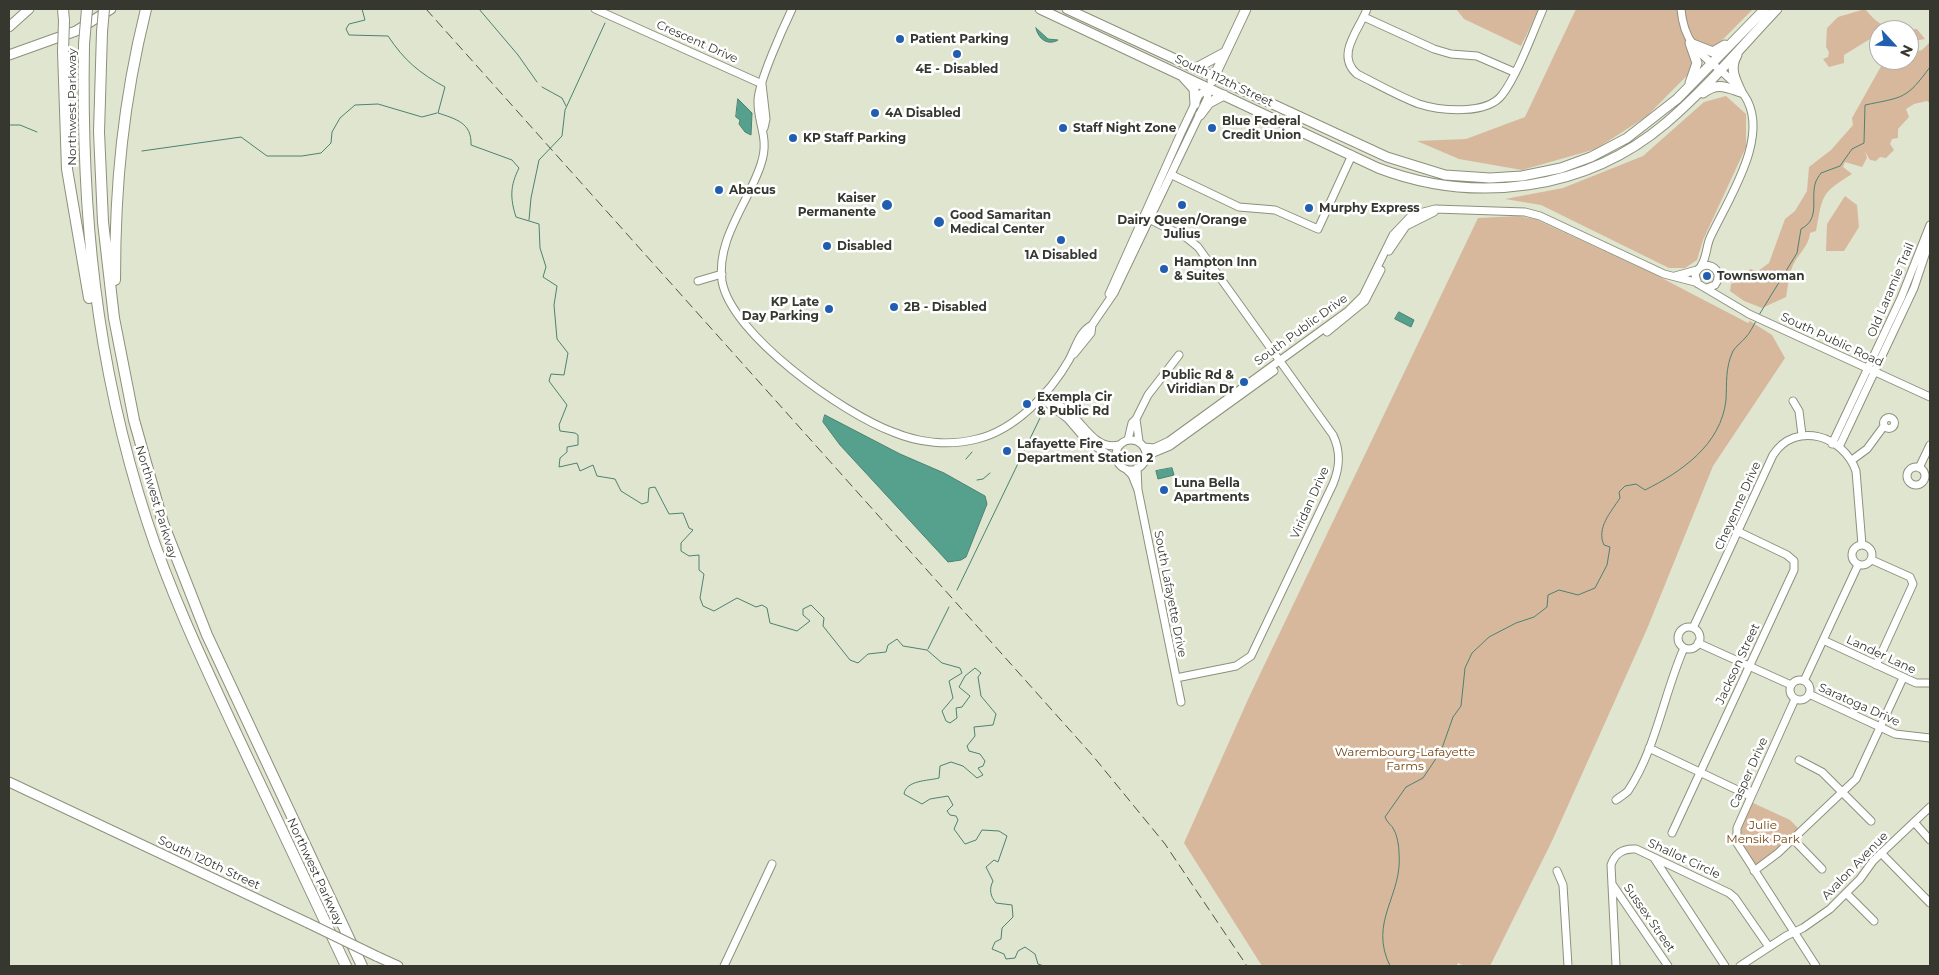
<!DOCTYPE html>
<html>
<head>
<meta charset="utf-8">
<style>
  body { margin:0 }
  #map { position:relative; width:1939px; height:975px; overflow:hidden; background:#dfe5cf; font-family:Montserrat,sans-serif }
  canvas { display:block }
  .frame { position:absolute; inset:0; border:10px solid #363830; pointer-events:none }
  .north { position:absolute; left:1869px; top:20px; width:50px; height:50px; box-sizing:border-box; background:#fff; border:1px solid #afafac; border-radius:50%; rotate:115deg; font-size:14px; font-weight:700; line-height:20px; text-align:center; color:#363830 }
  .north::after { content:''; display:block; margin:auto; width:18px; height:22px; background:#215eb0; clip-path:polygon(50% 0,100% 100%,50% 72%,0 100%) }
</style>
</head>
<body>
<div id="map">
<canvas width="1939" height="975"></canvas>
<div class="frame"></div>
<div class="north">N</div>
</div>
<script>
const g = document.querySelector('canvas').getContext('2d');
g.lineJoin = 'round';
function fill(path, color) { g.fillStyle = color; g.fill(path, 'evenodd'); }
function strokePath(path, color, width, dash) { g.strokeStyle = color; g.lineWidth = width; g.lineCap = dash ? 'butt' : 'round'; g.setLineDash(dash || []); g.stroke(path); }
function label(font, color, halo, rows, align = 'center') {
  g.font = font + ' Montserrat,sans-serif'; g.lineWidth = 5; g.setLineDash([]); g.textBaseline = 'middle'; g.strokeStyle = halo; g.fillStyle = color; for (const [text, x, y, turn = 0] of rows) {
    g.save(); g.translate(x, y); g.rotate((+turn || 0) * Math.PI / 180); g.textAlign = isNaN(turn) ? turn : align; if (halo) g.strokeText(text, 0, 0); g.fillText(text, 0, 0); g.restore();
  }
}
fill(new Path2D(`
  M1456 9H1539L1521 46 1464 19Z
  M1576 9H1753L1647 116 1596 149 1522 170 1459 159 1417 141 1466 139 1525 117Z
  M1865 9C1882 30 1892 30 1917 29L1925 39 1909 42V30H1879V41L1870 39 1844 55V63L1829 67 1823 59 1828 57 1829 52 1826 47 1827 28 1838 17Z
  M1930 42V103L1927 101 1914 104 1906 109 1909 117 1898 129V138L1892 139 1890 144 1894 150 1886 158 1880 157 1876 161 1870 160 1865 152 1867 158 1862 167 1845 162 1843 167 1852 174C1820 194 1823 195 1816 231L1810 233C1809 246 1798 254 1793 265 1789 275 1788 287 1786 297L1762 308 1744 301 1730 291 1731 284 1740 280 1750 269 1758 271 1769 263 1785 219 1795 211 1807 191 1809 167 1831 150 1853 125 1852 118 1884 61 1909 60V53L1922 50Z
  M1726 96 1746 114V147L1703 240 1697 260 1685 268H1669L1541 205 1505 199 1563 188 1643 156 1704 102Z
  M1845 196 1857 205 1859 227 1844 251H1826L1827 224Z
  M1518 216 1535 219 1654 274 1748 323 1750 321 1772 335 1785 358 1713 466 1647 629 1552 841 1490 966H1465L1458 963 1456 966H1262L1184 843 1250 695 1478 218Z
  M1751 802 1790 820 1800 830 1756 866C1736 836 1738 835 1751 802Z`), '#d7b89d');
const water = new Path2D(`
  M1036 28 1048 39 1058 40C1048 46 1038 39 1036 28Z
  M738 99 752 113 751 135 745 132 739 124 740 120 736 117Z
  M1399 312 1414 320 1411 327 1395 319Z
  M825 415 900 454 944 473 985 496 987 504 966 557 961 560 948 562 840 445 823 422Z
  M1172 468 1174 475 1158 479 1156 471Z`);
fill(water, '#55a18d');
strokePath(water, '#4c8271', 1);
strokePath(new Path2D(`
  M362 9 365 20 349 24 346 29 349 35 388 36C404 60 419 73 445 87L438 113C456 119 472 123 471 145L512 160 519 168C510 186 510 198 516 217L539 224 540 248 546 267 543 277 557 286 554 305 557 339 568 353 564 375 551 374 549 381 567 405 559 425 560 431 575 433 578 435V445L567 447V452L560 458 559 467 577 463 580 471 593 465 597 476 615 479 621 491 642 504 648 502 649 488 655 487 669 514 683 513 689 528 693 530 681 543V551L689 556 699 555V570L704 574 700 598 703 606 714 611 737 598 756 607 762 605 767 608 770 623 797 631 810 621 803 615V609L811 605 824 618 823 626 850 660 858 663 868 654 886 652 888 645 897 639 903 646 927 650 942 663 960 668 962 673 949 681 953 698 942 711 946 721 950 723 957 718 956 708 962 707 970 696 959 687 965 676 975 668 981 673 978 677 981 696 996 714 993 725 974 727 975 736 967 746 969 751 980 754 985 761 983 766 978 768 983 775 977 778 963 766 951 762 940 766 939 778C928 781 906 780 904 794L922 804 930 799 948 796 953 805 947 811 950 815 956 816 958 820 954 829 965 844 976 840 982 830 999 831 1007 836 998 862 994 860 986 867 993 881C989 889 990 896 996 903L1012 905 1013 917 1002 928 1001 939 995 942 992 949 1004 954 1006 959 1015 958 1018 951 1025 947 1035 954 1038 964 1044 966
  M479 9 518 55 537 82
  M542 87 562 98 566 106
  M9 125H20L37 132
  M142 151 241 137 267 156H302L321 153 331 143 332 132 340 118 355 105 378 104 422 117 437 113
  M529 220 531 198 539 160 562 136 565 110 605 23
  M1759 315 1797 253 1801 229C1820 219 1811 201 1815 184 1816 180 1819 176 1821 173L1840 166 1852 149 1864 143 1865 105C1903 97 1906 100 1930 67
  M966 459 972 452
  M977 480 983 479 990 473
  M957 590 1040 418
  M928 649 949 607
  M1390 966C1368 921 1403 896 1399 853 1399 846 1397 835 1394 830 1392 825 1387 823 1385 817L1406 787 1423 778 1441 751 1453 717 1461 706 1465 668 1472 653 1489 637 1516 623 1534 617 1547 607 1548 595 1559 590 1578 595 1595 588 1607 565 1610 547 1604 545C1596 528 1611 512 1620 498L1619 492 1625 486 1636 484 1645 490C1681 472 1721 445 1726 400 1727 383 1725 368 1733 351 1736 346 1742 342 1746 337 1750 333 1753 326 1756 321`), '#4c8271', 1);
const minor = new Path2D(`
  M595 9 762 84
  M792 9C783 28 759 81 758 100 757 124 770 137 761 164 749 202 716 239 722 281 731 335 844 414 893 432 919 443 949 446 977 439 1015 430 1050 393 1069 360 1076 347 1079 332 1092 325
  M1367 9C1359 30 1335 55 1357 74 1377 84 1398 96 1419 104 1441 111 1487 115 1502 95 1517 76 1533 32 1543 9
  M1681 9C1685 59 1720 60 1744 95 1772 135 1728 199 1710 238 1706 247 1707 257 1701 266
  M1364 17 1434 49 1451 54 1477 56 1514 72
  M762 84 766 119 764 128
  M1172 175 1239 207 1275 210 1318 229 1352 155
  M1151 220 1187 238 1198 247 1333 435C1341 452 1340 467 1333 484L1251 656 1236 666 1176 678
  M1389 251 1406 226 1434 212
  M1675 276 1697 270
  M698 281 722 274
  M1698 284 1695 275C1701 256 1727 268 1715 285L1707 288
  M1109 294 1181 133 1199 95 1209 88
  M1327 332 1365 301 1381 270
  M1074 354 1091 333 1092 325 1114 293 1207 99 1209 88
  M1044 393C1054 401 1065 409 1075 418 1087 430 1098 450 1119 445
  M1040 397 1068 419 1086 440 1116 460
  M1793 401 1799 411 1802 435
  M1883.5 423a5.5 5.5 0 1 1 11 0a5.5 5.5 0 1 1-11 0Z
  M1136 419 1148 395 1179 355
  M1116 455a15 15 0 1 1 30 0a15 15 0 1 1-30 0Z
  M1128 440 1132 423 1136 419 1139 441
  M1832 444 1901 298 1930 225
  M1144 447 1154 448 1169 441 1348 311 1363 296 1393 235 1412 215 1435 209 1525 212 1540 216 1664 274 1695 282 1749 314 1930 397
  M1839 447 1914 288 1930 240
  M1146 456 1170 446 1274 371
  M1852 460 1867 449 1884 426
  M1907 476a9 9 0 1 1 18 0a9 9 0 1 1-18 0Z
  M1137 468 1138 490
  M1919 468 1930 445
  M1127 470 1132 475 1138 490 1181 702
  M1852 555a10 10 0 1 1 20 0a10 10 0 1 1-20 0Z
  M1872 560 1910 577 1913 584 1876 665
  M1678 638a11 11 0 1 1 22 0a11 11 0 1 1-22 0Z
  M1693 628 1773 455C1796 420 1844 436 1856 471L1862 545
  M1823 640 1916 683H1930
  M1698 643 1791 685
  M1790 690a10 10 0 1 1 20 0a10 10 0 1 1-20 0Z
  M1804 681 1858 565
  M1809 694 1895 734 1930 738
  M1795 699 1737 828V843L1816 966
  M1649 748 1750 796
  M1799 760 1822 772 1871 821
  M1616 800C1620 797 1625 794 1628 791 1656 749 1664 693 1684 648
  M1914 822 1930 840
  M1672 833 1794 570V561L1787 555 1739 532
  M1793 839 1822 869
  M1881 853 1930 903
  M1654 858 1725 966
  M1557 871 1563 885 1568 966
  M1754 871 1778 853 1856 779 1903 678
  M1612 884 1668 966
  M1846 893 1874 921
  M724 966 772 864
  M1616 966 1611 865C1615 853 1623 848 1636 849L1729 893 1735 898 1769 947
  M1740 966 1786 936 1803 928 1830 909 1860 879 1873 861 1930 807`);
const major = new Path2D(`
  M1040 9 1378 168C1475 205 1586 191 1666 123 1706 89 1741 47 1777 9
  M1067 9 1387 157 1445 175 1490 178 1522 176 1561 168 1591 157 1627 138 1677 99 1765 9
  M9 27 29 9
  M1690 43 1713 52 1725 45
  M9 55 76 31 111 9
  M1737 55C1729 68 1735 79 1741 92
  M1196 68 1224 53
  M1184 78 1194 89 1195 104
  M1212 81 1246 9
  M1690 83 1697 63 1690 43
  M1703 93C1717 82 1726 87 1741 92
  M1200 115 1209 103 1224 95
  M9 782 308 923
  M376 956 398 966`);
const highway = new Path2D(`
  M63 9 64 21
  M102 32 99 132 103 222 114 318 134 420 163 523 207 635 362 966
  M84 44C81 211 95 361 147 521 171 595 205 666 238 737 274 813 310 890 346 966
  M63 51 67 169 89 298
  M115 280C115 184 123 102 146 9`);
strokePath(minor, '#8c917d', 9);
strokePath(major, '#8c917d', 11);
strokePath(highway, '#8c917d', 12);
strokePath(minor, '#fff', 7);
strokePath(major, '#fff', 9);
strokePath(highway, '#fff', 10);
strokePath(new Path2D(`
  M426 9 1093 756 1165 844 1247 966`), '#515349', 1, [10, 5]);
const majorBridge = new Path2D(`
  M308 923 376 956`);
const highwayBridge = new Path2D(`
  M102 32 104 9
  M84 44 87 9
  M63 51 64 21`);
strokePath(majorBridge, '#8c917d', 11, []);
strokePath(highwayBridge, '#8c917d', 12, []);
strokePath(majorBridge, '#fff', 9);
strokePath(highwayBridge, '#fff', 10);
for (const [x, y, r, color] of [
  [900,39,5,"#215eb0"],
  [957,54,5,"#215eb0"],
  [875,113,5,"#215eb0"],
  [1063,128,5,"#215eb0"],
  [1212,128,5,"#215eb0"],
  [793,138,5,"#215eb0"],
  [719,190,5,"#215eb0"],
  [887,205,6,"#215eb0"],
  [1182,205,5,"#215eb0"],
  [1309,208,5,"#215eb0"],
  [939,222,6,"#215eb0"],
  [1061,240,5,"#215eb0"],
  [827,246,5,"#215eb0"],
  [1164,269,5,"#215eb0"],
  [1707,276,5,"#215eb0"],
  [894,307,5,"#215eb0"],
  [829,309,5,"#215eb0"],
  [1244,382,5,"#215eb0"],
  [1027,404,5,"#215eb0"],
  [1007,451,5,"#215eb0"],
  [1164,490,5,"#215eb0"]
]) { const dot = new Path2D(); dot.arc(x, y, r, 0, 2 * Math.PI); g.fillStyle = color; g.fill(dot); strokePath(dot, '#fff', 2); }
label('bold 12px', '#363830', '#fff', [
  ["Patient Parking",910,39],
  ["4E - Disabled",957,69,"center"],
  ["4A Disabled",885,113],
  ["Blue Federal",1222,121],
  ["Credit Union",1222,135],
  ["Staff Night Zone",1073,128],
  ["KP Staff Parking",803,138],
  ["Abacus",729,190],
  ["Kaiser",876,198,"right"],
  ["Permanente",876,212,"right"],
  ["Murphy Express",1319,208],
  ["Good Samaritan",950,215],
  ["Medical Center",950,229],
  ["Dairy Queen/Orange",1182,220,"center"],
  ["Julius",1182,234,"center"],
  ["Disabled",837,246],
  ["1A Disabled",1061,255,"center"],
  ["Hampton Inn",1174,262],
  ["& Suites",1174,276],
  ["Townswoman",1717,276],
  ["KP Late",819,302,"right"],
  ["Day Parking",819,316,"right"],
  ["2B - Disabled",904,307],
  ["Public Rd &",1234,375,"right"],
  ["Viridian Dr",1234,389,"right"],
  ["Exempla Cir",1037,397],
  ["& Public Rd",1037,411],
  ["Lafayette Fire",1017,444],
  ["Department Station 2",1017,458],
  ["Luna Bella",1174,483],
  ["Apartments",1174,497]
], 'left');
label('12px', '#363830', '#fff', [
  ["Crescent Drive",697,42,24],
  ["South 112th Street",1224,81,25],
  ["Northwest Parkway",72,107,-90],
  ["Old Laramie Trail",1891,290,-67],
  ["South Public Drive",1301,330,-36],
  ["South Public Road",1832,340,25],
  ["Northwest Parkway",156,502,73],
  ["Viridan Drive",1310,503,-66],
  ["Cheyenne Drive",1738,506,-66],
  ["South Lafayette Drive",1170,594,79],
  ["Lander Lane",1881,655,25],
  ["Jackson Street",1738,664,-65],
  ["Saratoga Drive",1859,705,24],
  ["Casper Drive",1749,773,-66],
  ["Shallot Circle",1684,859,25],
  ["South 120th Street",209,863,25],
  ["Avalon Avenue",1855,866,-46],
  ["Northwest Parkway",315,872,65],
  ["Sussex Street",1649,918,55]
]);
label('12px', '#764813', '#fff', [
  ["Warembourg-Lafayette",1405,752],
  ["Farms",1405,766],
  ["Julie",1763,825],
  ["Mensik Park",1763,839]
]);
</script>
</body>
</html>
